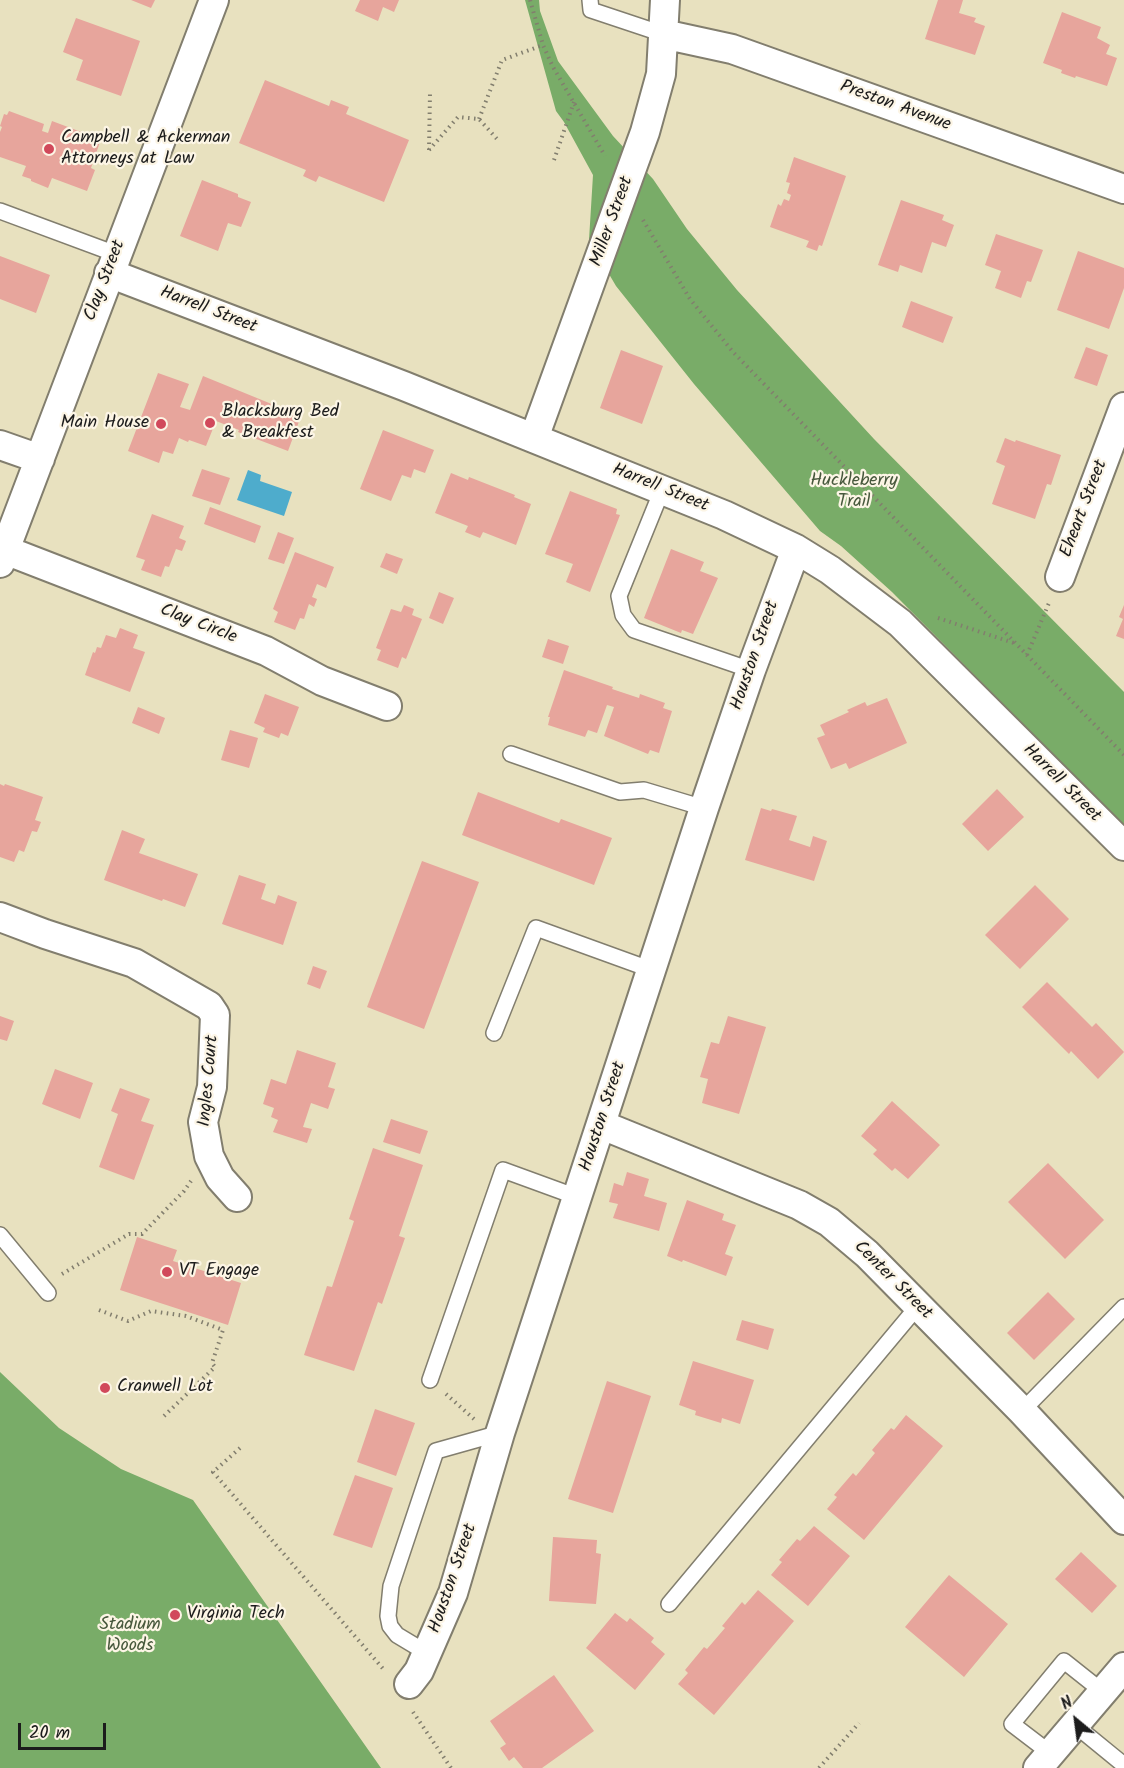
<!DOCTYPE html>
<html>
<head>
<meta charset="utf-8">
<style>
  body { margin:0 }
  #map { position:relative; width:1124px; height:1768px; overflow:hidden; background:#e8e1bf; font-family:Kalam,sans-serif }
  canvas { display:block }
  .north { position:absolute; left:1046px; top:1690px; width:60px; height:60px; -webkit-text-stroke:4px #fcf5e5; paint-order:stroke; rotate:331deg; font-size:16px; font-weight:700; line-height:24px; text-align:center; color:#1c1c1c }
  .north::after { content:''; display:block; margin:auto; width:21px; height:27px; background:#1c1c1c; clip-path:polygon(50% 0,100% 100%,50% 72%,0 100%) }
  .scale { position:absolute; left:18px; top:1723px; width:88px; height:27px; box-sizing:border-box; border:3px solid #1c1c1c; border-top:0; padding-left:8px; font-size:18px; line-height:21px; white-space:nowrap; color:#1c1c1c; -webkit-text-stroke:4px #fcf5e5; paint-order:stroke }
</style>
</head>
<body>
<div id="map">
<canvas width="1124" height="1768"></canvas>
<div class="north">N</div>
<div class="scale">20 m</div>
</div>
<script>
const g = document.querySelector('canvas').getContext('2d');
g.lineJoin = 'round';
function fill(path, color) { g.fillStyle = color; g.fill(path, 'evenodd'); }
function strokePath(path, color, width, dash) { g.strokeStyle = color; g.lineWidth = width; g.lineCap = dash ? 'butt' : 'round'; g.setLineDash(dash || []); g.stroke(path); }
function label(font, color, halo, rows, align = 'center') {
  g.font = font + ' Kalam,sans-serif'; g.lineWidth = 4.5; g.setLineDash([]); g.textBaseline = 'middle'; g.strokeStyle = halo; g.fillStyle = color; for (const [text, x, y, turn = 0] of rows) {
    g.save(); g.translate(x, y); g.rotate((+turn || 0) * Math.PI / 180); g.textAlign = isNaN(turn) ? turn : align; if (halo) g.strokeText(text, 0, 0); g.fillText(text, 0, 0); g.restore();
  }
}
fill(new Path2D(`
  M525 0H539L540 11 558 61 613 136 653 179 687 229 737 290 874 439 1124 692V826L892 592 841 546 820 531 694 384 616 286 589 240 593 175 564 122 556 111Z
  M0 1372 59 1428 121 1469 193 1500 381 1768H0Z`), '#79ac68');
fill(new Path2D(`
  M248 470 261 475 260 481 292 492 284 516 237 500Z`), '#4eaccc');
fill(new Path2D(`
  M131 0H155L151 8Z
  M360 0H399L394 12 383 7 378 21 355 11Z
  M938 0H963L959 13 976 18 974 22 985 26 975 55 925 39Z
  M1062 12 1101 27 1097 38 1110 45 1106 54 1117 58 1107 86 1076 76 1075 78 1061 73 1062 70 1043 63Z
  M76 18 140 41 121 96 76 80 83 60 63 52Z
  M265 80 329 106 331 100 349 107 346 114 409 140 384 202 319 176 316 182 303 176 306 170 239 143Z
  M9 111 44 124 42 131 48 133 52 121 92 136 91 139 100 142 91 168 95 170 87 191 52 178 48 188 31 181V179L22 176 26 166 0 157V132L2 127 0 126 4 114 7 115Z
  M794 157 846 176 822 246 819 245 817 251 806 247 809 241 770 227 778 204 781 206 784 199 789 201 791 195 787 193 790 183 786 182Z
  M202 180 238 194V197L251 202 241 227 228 223 218 251 180 236Z
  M901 200 944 215 942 220 954 225 946 247 932 242 922 273 900 265 898 272 878 265Z
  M996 234 1043 250 1031 282 1027 281 1021 298 995 288 1001 271 985 265Z
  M1078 251 1124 268V288L1109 329 1057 310Z
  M0 256 50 275 36 313 0 299Z
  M911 301 953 317 943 343 902 327Z
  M1086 347 1108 355 1097 386 1074 378Z
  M621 350 663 366 642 424 600 408Z
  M158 373 189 384 180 407 190 410 203 376 301 416 288 451 238 432 239 430 216 421 206 446 189 440 188 442 179 438 173 454 163 451 159 463 128 451Z
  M383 430 434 450 425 473 414 469 411 478 402 475 391 501 360 489Z
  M1005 438 1015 442 1016 440 1061 455 1051 485 1047 484 1035 519 992 504 1005 466 996 462Z
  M202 469 230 478 220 505 192 496Z
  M451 473 468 480 469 477 515 495 514 497 531 504 516 545 483 532 480 538 465 532 468 526 435 513Z
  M570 491 617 509 616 514 620 515 590 592 566 582 573 564 545 554Z
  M210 507 261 526 255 543 204 524Z
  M152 514 184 526 179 538 186 541 182 551 176 549 169 567 165 566 161 577 141 570 145 560 136 557Z
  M278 532 294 538 284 564 268 559Z
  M671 549 704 562 700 571 718 578 693 634 682 630 681 633 644 618Z
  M295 552 334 567 326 588 317 584 312 597 317 599 314 607 309 604 304 619 300 618 295 630 274 622 278 612 273 609Z
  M386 553 403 559 397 574 380 567Z
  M439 592 454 598 443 624 429 618Z
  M404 605 414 609 412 615 422 619 406 659 402 657 398 668 377 660 381 650 376 648 391 609 401 612Z
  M1124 605V639L1116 636 1123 619 1119 617Z
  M120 628 138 635 133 648 145 652 130 692 85 675 93 652 95 653 97 647 101 648 106 635 116 638Z
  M548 639 569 646 563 664 542 657Z
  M564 670 613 687 612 689 639 698 640 694 665 703 663 708 672 711 659 753 650 750 648 754 604 736 614 707 607 705 597 733 588 730 585 737 548 725 550 717H548Z
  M265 694 299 707 288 736 281 733 279 738 263 732 265 728 254 723Z
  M887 698 907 743 849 769 846 763 831 769 817 738 825 735 820 725 849 712 847 710 865 702 867 706Z
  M138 707 165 718 159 734 132 723Z
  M230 730 258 738 249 768 221 760Z
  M0 784 4 786 5 784 43 797 35 820 41 822 37 832 32 831 24 852 19 850 14 862 0 857Z
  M997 789 1024 817 988 851 962 824Z
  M478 792 559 823 561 819 612 838 594 885 462 835Z
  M761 808 771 811 772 809 797 816 789 840 810 847 813 836 827 841 814 881 745 860Z
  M122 830 145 839 139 853 198 874 185 907 163 899 162 901 104 880Z
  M422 861 479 882 424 1029 367 1007Z
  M239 875 266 884 261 899 275 904 278 895 297 902 283 945 222 924Z
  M1035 885 1069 919 1020 969 985 935Z
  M313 966 327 971 320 989 307 984Z
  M1047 982 1092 1027 1096 1023 1124 1052 1098 1079 1071 1051 1069 1054 1022 1007Z
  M0 1016 14 1021 7 1041 0 1039Z
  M728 1016 766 1027 739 1114 702 1103 708 1079 700 1077 711 1042 719 1044Z
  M297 1050 336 1063 328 1087 335 1089 328 1109 311 1103 303 1127 312 1129 307 1143 273 1132 278 1120 271 1117 274 1108 263 1104 271 1079 286 1084Z
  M55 1069 93 1083 80 1119 42 1104Z
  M120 1088 150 1099 141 1121 154 1125 134 1180 99 1167 118 1114 111 1111Z
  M892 1101 940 1145 908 1179 895 1168 892 1171 873 1154 877 1150 861 1136Z
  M391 1119 428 1131 420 1154 383 1142Z
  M373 1148 423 1165 399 1236 405 1238 382 1304 378 1302 354 1371 304 1355 327 1286 332 1287 354 1221 349 1219Z
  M1048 1163 1104 1220 1065 1259 1008 1202Z
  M627 1172 649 1179 644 1196 667 1203 659 1231 613 1218 618 1204 609 1202 614 1183 623 1186Z
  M687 1200 724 1214 722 1220 736 1225 725 1254 733 1257 726 1276 683 1260 682 1262 667 1256Z
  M137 1237 177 1250 173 1261 241 1283 228 1325 120 1290Z
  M1048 1292 1075 1319 1034 1360 1007 1333Z
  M742 1320 774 1329 768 1350 736 1340Z
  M693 1361 754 1380 740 1424 722 1418 721 1423 695 1415 696 1411 679 1405Z
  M607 1381 651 1396 613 1513 568 1499Z
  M375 1409 415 1423 396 1476 357 1462Z
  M906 1415 943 1446 864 1540 827 1509 837 1497 834 1495 853 1473 856 1476 875 1453 872 1450 891 1428 894 1430Z
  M355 1475 393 1488 372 1548 333 1535Z
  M814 1526 850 1556 808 1606 771 1575 782 1562 779 1560 797 1539 800 1541Z
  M553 1537 597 1540 596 1553 601 1554 596 1604 549 1601Z
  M1081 1552 1117 1586 1092 1613 1055 1579Z
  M949 1575 1008 1624 964 1677 905 1627Z
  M758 1590 794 1621 714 1715 678 1684 688 1673 685 1670 704 1647 707 1649 725 1628 722 1626 742 1602 745 1605Z
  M615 1613 627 1622 630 1618 654 1638 651 1642 665 1654 635 1690 586 1648Z
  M554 1675 594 1731 542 1768H523L514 1757 509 1761 500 1748 506 1744 490 1721Z`), '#e7a59c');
const lane = new Path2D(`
  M590 0 591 10 663 34
  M0 211 116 254
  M662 490 619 596 623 615 634 630 751 670
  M511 754 620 792 644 790 704 808
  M494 1033 536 928 652 970
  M0 1235 48 1293
  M430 1380 503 1170 577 1197
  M1022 1411 1124 1307
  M669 1604 918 1306
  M427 1653 397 1635 390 1626 388 1616 391 1586 436 1451 500 1433
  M1075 1725 1124 1765
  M1052 1759 1050 1753 1012 1724 1064 1661 1103 1692`);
const street = new Path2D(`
  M663 34 732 49 1124 189
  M109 273 404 386 724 515 796 549 830 570 900 623 1124 846
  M534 438 645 132 661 74 665 0
  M0 445 40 459
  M5 550 266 651 322 681 387 706
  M0 563 214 0
  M1060 577 1124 407
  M0 917 45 934 134 963 209 1006 215 1015 212 1087 203 1122 209 1156 220 1178 237 1197
  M602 1125 799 1205 829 1222 867 1254 1022 1411 1124 1520
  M409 1684 419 1671 453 1593 500 1433 704 808 751 670 796 549
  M1038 1768 1124 1667`);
strokePath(lane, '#827e6e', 18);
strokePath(street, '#827e6e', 32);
strokePath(new Path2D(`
  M530 0 543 45 553 67 605 156
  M479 119 502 60 543 45
  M429 150 458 117 479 119 497 139
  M429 150 430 93
  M554 160 574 102
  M643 220 690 299 733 352 1124 755
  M938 618 1014 643
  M1027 655 1049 603
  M62 1274 129 1234H142L184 1191 191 1181
  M99 1310 128 1321 151 1311 186 1316 223 1330 212 1363 215 1367 163 1417
  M446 1394 474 1419
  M240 1448 213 1472 385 1671
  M413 1712 451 1768
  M819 1768 859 1723`), '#827e6e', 4, [1.5, 4.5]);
strokePath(lane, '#fff', 15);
strokePath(street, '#fff', 28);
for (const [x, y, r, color] of [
  [49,149,6,"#d1495b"],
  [210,423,6,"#d1495b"],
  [161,424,6,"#d1495b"],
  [167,1272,6,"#d1495b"],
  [105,1388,6,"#d1495b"],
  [175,1615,6,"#d1495b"]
]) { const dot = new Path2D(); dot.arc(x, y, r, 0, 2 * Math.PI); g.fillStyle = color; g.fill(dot); strokePath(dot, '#fcf5e5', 2); }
label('18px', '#1c1c1c', '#fcf5e5', [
  ["Preston Avenue",895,107,20],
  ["Miller Street",613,222,-70],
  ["Clay Street",106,281,-69],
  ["Harrell Street",208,311,21],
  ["Harrell Street",660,489,22],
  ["Eheart Street",1085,509,-69],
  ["Clay Circle",198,625,21],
  ["Houston Street",756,656,-71],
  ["Harrell Street",1061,784,45],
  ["Ingles Court",210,1081,-85],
  ["Houston Street",604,1117,-72],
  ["Center Street",892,1281,45],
  ["Houston Street",454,1579,-71]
]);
label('18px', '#1c1c1c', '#fcf5e5', [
  ["Campbell & Ackerman",61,139],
  ["Attorneys at Law",61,160],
  ["Blacksburg Bed",222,413],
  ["& Breakfest",222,434],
  ["Main House",149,424,"right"],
  ["VT Engage",179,1272],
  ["Cranwell Lot",117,1388],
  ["Virginia Tech",187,1615]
], 'left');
label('18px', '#47583c', '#fcf5e5', [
  ["Huckleberry",854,482],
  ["Trail",854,503],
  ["Stadium",130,1626],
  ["Woods",130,1647]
]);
</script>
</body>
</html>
